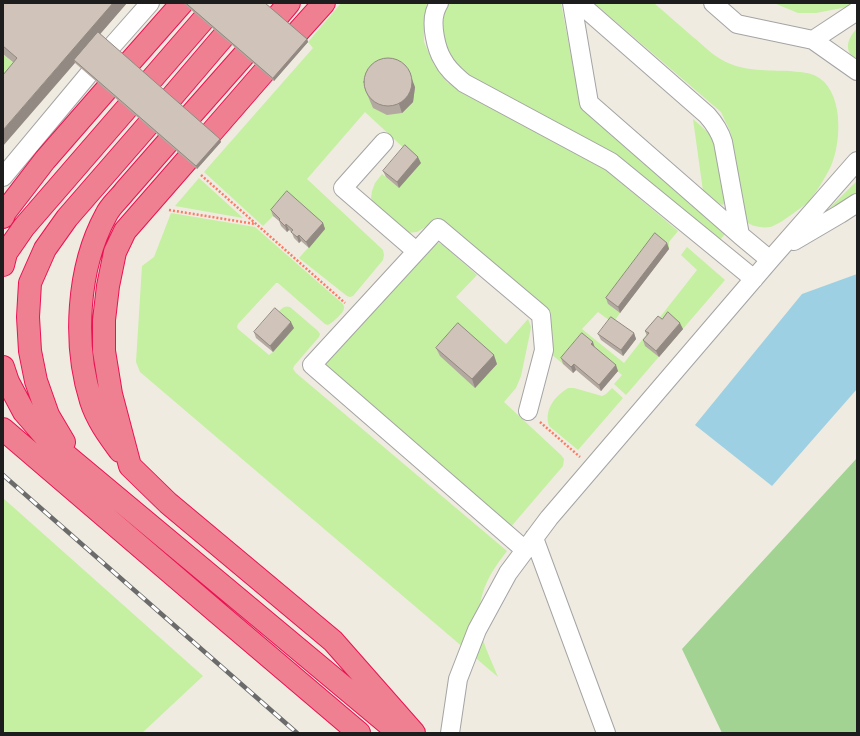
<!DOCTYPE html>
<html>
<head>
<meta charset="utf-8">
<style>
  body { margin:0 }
  #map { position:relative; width:860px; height:736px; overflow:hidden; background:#efebe1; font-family:"PT Sans",sans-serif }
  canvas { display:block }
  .frame { position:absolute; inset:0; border:4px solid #1d1d1d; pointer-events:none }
</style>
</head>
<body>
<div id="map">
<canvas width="860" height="736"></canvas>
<div class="frame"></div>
</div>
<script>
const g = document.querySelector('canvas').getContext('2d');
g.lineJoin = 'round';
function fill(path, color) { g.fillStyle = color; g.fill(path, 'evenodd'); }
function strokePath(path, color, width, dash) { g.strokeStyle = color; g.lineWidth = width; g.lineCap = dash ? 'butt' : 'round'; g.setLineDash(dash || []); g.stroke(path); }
fill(new Path2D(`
  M341 3H427L424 19V42L434 65 447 82 473 98 606 170 678 231 669 242V249L657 240 608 304 620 313 613 323 598 312 582 329 624 363 697 270 681 255 687 247 725 280 626 395 614 384 622 375 593 350 584 339 563 364 550 353V336L434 222 417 232 407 233 373 205 371 198 372 191 375 183 382 174 399 188 407 151 365 112 307 179 383 250 384 255 383 260 353 296 350 297 347 296 299 258 325 229 273 216 263 226 204 172 313 48 308 42Z
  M448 3H561L581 108 707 218 724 231 725 234 720 240 465 73C461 70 457 67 455 64 443 49 439 21 448 3Z
  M594 3H654C667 14 680 26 693 37 703 45 712 55 724 61 745 72 768 70 790 71 798 72 806 72 814 75 844 88 842 141 831 166 825 178 815 195 806 204 801 208 796 211 791 215 785 219 780 223 773 226 767 229 752 227 747 222 746 221 745 218 744 217L730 131 721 112Z
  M774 3H857L847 7 816 13H798Z
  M857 28V63C844 50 846 41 857 28Z
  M3 54 22 70 3 91Z
  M693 119 711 135 715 144 726 200 723 205 720 204 703 191Z
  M199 178 243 218 175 206Z
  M857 181V195L817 220Z
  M171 213 255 227 343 304C344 307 345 307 343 311 341 315 332 323 328 325L325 324 278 283H276L238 324 237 327 238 329 269 355 273 352 293 328 277 314C281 309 284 305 290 307L318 331 320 334 319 337 294 366 293 369 296 373 507 551C485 579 473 603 483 640 487 652 493 665 498 677L140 372 136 362 142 266 154 257Z
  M439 243 443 245 477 275 456 297 506 344 528 319 531 327 530 333 521 376 516 388 504 402 561 455 564 459 563 466 509 529 329 375 326 364 430 248 435 244Z
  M568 388H574L602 396 606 394 612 388 623 398 578 450 549 426C544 410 554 397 568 388Z
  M3 498 203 676 142 733H3Z`), '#c5efa1');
fill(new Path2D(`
  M857 458V733H722L682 649Z`), '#a2d392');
fill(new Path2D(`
  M857 274V389L772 486 695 425 802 294Z`), '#9dd0e2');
const minor = new Path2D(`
  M439 3C437 6 436 9 435 12 431 25 436 49 443 60 448 70 456 76 464 83L611 162 754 279
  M572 3 589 103 740 235
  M579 3 707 115C715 124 720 132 723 142L740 235 770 260
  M713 3 737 24 813 40 857 71
  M813 40 857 11
  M112 46 150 3
  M384 142 343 188 416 251
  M3 177 88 75
  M794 241 840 214 857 203
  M534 538 606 733
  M525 550 312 365 438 228 541 315 544 350 528 411
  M450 733 458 679 477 630 508 573 549 518 770 260 857 161`);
const highway = new Path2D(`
  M278 16 289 3
  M297 33 324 3
  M130 62 182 3
  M151 80 203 20
  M171 98 223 37
  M191 115 244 55
  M211 133 264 72
  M187 160 125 231 115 252 108 286 104 320V351L111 394 130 466 168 503 333 641 414 733
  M3 217 5 212 45 160 106 90
  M3 265 6 253 24 227 127 108
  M3 367 8 382 24 412 50 442 399 733
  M3 429 220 615 359 733
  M64 442 48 415 36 381 30 351 28 317 30 283 45 249 67 218 147 126
  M120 451C109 436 97 420 91 401 73 344 77 268 106 215 110 206 119 199 125 191 139 175 153 159 167 143`);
strokePath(minor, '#a4a4a4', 20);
strokePath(highway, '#ea1253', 24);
strokePath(new Path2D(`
  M201 175 345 303
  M169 210 255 224
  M540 422 580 457`), '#ff7963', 2.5, [2, 2]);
strokePath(minor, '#fff', 18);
strokePath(highway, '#ef8091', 22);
const rail = new Path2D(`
  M3 475 297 733`);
strokePath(rail, '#6b6b6b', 4.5);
strokePath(rail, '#fff', 3, [9]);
fill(new Path2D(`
  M3 3H127L100 34 221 142 197 169 75 63H14L3 54Z
  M183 3H265L307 39 308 42 274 81Z
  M364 86 415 87 413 102 402 113 387 115 373 108 367 94Z
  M421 163 399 188 386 177 383 171Z
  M271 210 323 223 325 229 309 248 301 241 299 243 294 238 292 233 289 230 287 232 281 226 279 221 273 216Z
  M667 243 669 249 620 313 608 304 606 298Z
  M662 319 683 329 659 357 645 346 643 340 647 336 645 331Z
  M294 328 273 352 256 338 254 332Z
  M634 333 636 339 623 356 601 340 598 334Z
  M436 348 497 364 475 388 440 356Z
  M595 348 618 371 601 391 576 370 573 373 563 364 561 358Z`), '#b3a9a0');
fill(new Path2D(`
  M113 3H127L76 62 74 60 75 63 3 146V130Z
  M307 39 308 42 274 81 273 78Z
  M412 79 415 87 413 102 402 113 399 104Z
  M220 139 221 142 197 169 196 166Z
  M418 157 421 163 399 188 397 182Z
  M323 223 325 229 309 248 306 242Z
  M286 224 289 230 287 232 285 226Z
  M299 235 301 241 299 243 297 237Z
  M667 243 669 249 620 313 618 307Z
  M291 322 294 328 273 352 270 346Z
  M680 323 683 329 659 357 656 351Z
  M634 333 636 339 623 356 621 350Z
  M593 342 595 348 591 344Z
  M494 355 497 364 475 388 472 379Z
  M574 364 576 370 573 373 571 367Z
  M616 365 618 371 601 391 599 385Z`), '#928982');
const building = new Path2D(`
  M3 3H113L3 130V75L17 58 3 46Z
  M186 3H265L307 39 273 78Z
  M98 32 220 139 196 166 74 60Z
  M364 82a24 24 0 1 1 48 0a24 24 0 1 1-48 0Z
  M405 145 418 157 397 182 383 171Z
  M287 191 323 223 306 242 299 235 297 237 291 232 293 230 286 224 285 226 279 220 280 219 271 210Z
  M655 233 667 243 618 307 606 298Z
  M275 308 291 322 270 346 254 332Z
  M668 312 680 323 656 351 643 340 649 333 645 331 658 316 662 319Z
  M611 317 634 333 621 350 598 334Z
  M458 323 494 355 472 379 436 348Z
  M582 333 593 342 591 344 616 365 599 385 574 364 571 367 561 358Z`);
fill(building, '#d0c4ba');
strokePath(building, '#928982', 1);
</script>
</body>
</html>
